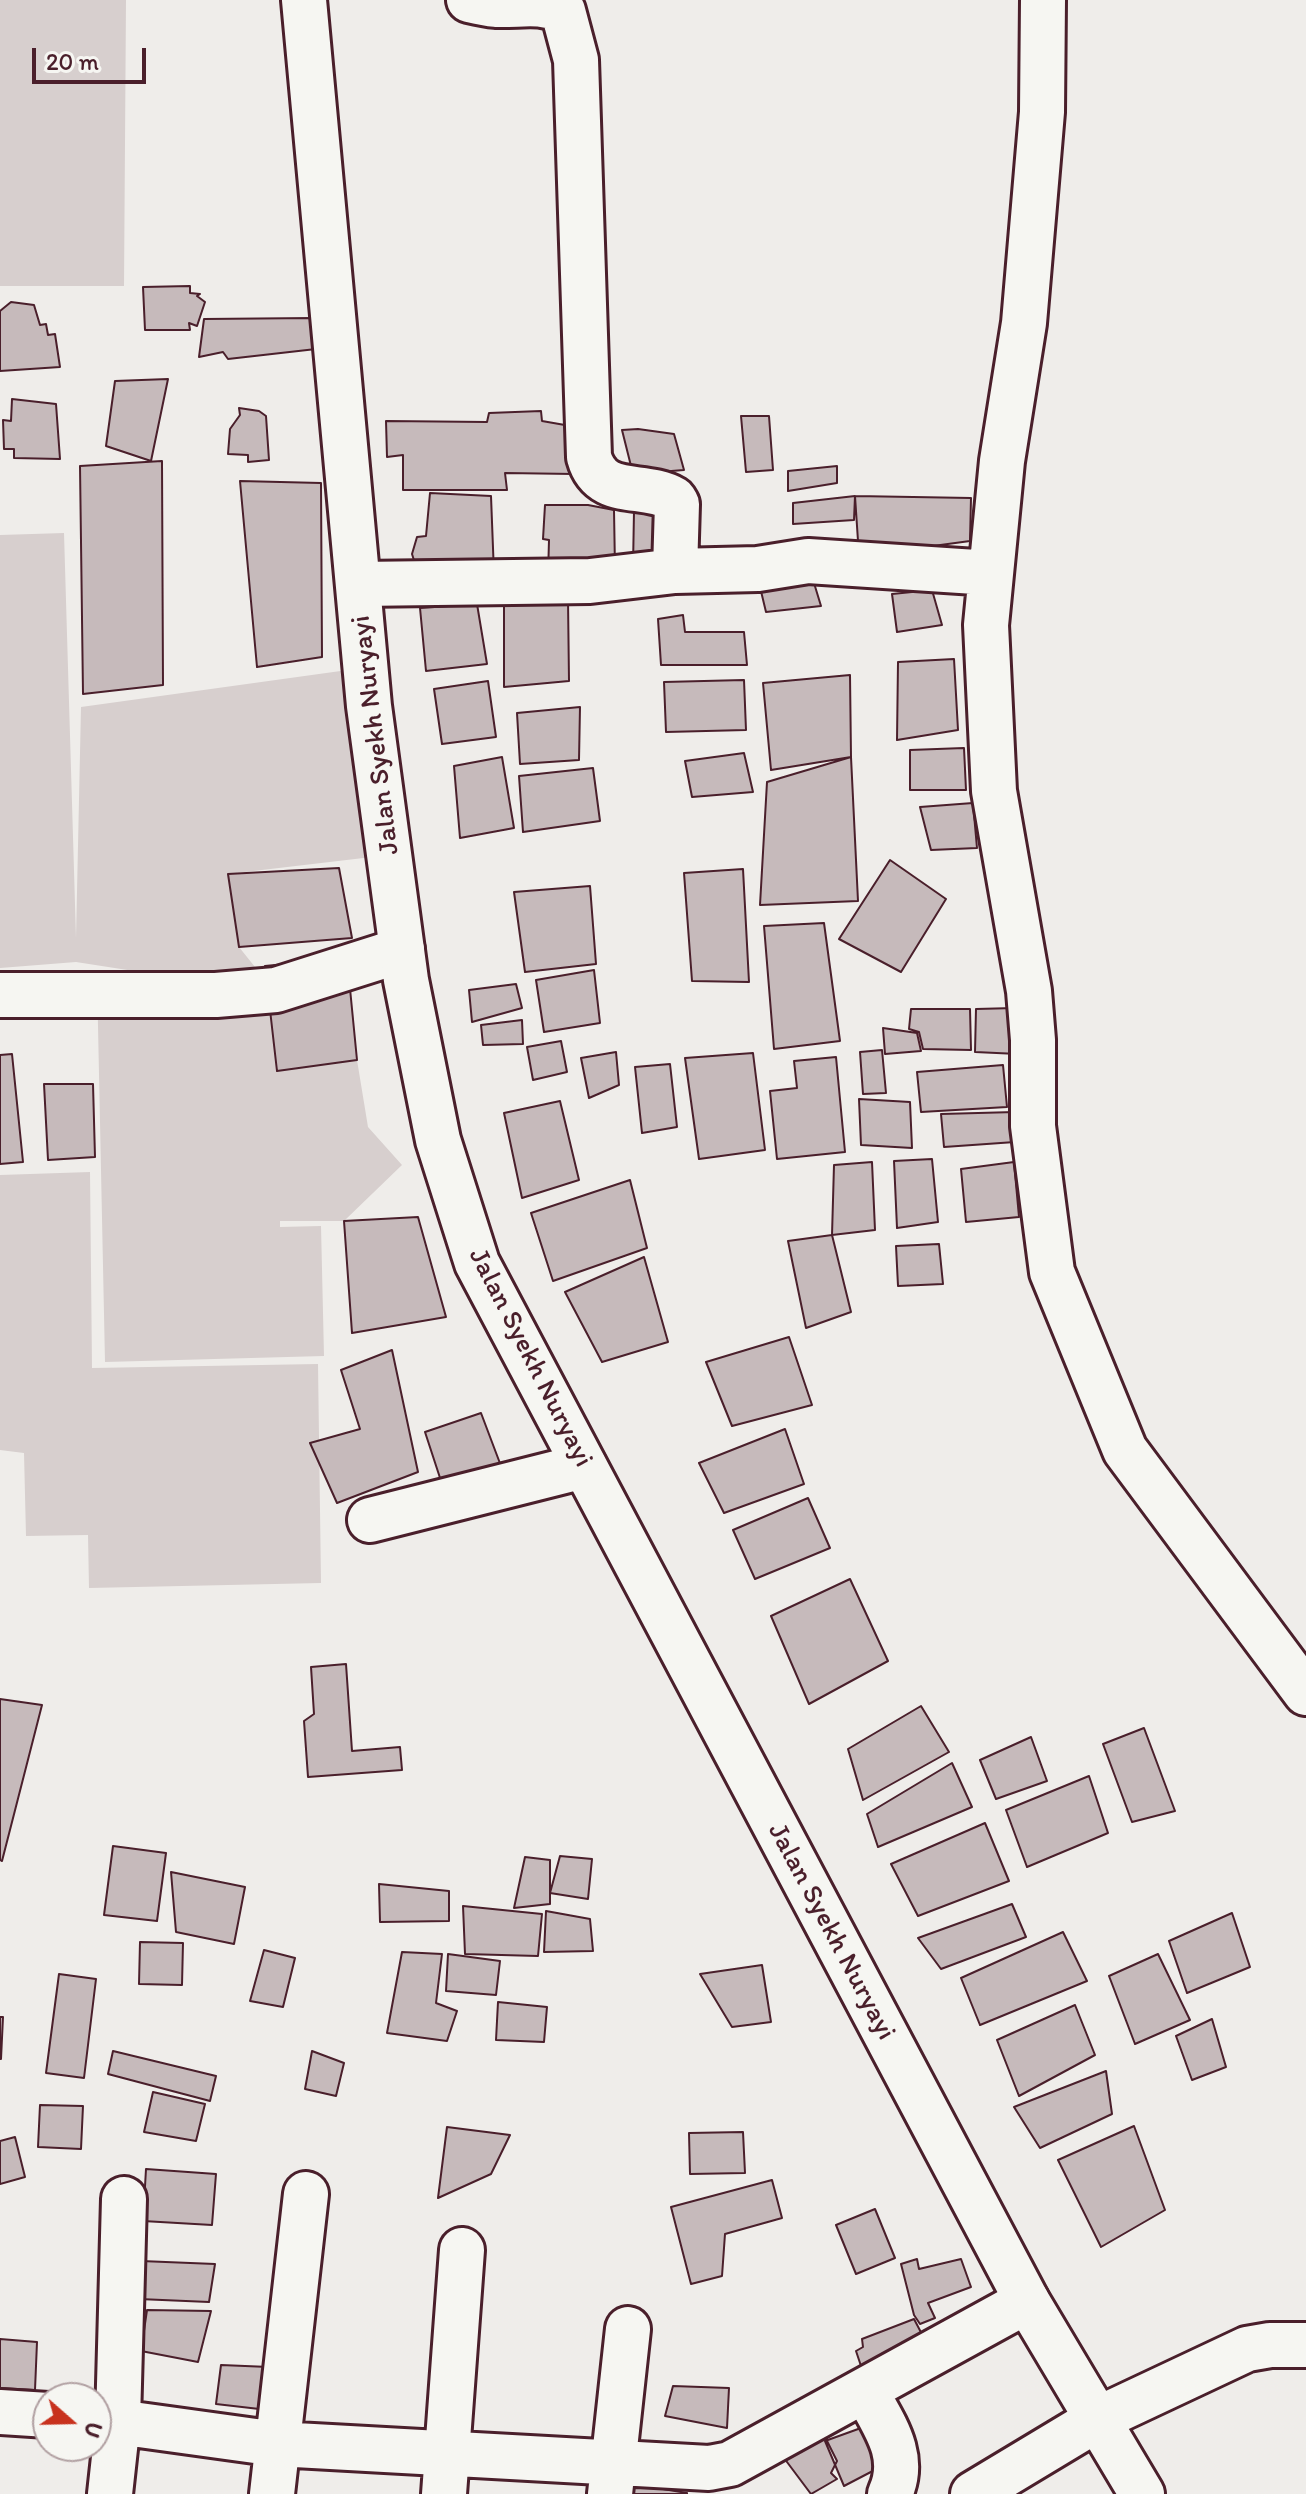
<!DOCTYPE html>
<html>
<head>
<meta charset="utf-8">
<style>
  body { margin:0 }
  #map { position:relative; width:1306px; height:2494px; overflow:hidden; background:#efedea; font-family:Itim,sans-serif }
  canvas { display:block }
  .north { position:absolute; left:32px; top:2382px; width:80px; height:80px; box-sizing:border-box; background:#f6f6f2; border:2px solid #b1a0a2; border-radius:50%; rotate:110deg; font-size:22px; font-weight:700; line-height:32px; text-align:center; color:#4a1f2b }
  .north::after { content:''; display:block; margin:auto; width:28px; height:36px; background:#c8321e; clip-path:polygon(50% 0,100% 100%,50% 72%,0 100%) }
  .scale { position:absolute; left:32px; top:48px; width:114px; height:36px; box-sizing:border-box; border:4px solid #4a1f2b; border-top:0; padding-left:10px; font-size:24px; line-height:28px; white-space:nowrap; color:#4a1f2b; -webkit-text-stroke:6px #f6f6f2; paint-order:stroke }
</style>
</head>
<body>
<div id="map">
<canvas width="1306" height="2494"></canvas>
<div class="north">U</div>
<div class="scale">20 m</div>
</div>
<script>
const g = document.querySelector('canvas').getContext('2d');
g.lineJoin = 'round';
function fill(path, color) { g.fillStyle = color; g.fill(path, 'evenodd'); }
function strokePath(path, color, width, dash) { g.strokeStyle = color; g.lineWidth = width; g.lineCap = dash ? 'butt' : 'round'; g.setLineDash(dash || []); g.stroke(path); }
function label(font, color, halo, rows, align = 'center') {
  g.font = font + ' Itim,sans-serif'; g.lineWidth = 7; g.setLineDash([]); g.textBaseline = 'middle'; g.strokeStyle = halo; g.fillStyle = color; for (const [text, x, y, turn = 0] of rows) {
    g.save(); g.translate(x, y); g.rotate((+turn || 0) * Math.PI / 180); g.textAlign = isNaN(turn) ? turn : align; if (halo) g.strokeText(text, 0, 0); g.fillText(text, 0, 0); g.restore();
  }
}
fill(new Path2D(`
  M0 0H126L124 286H0Z
  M64 533 76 938 81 707 355 669 372 857 228 874 239 947 267 982 277 1071 357 1060 368 1127 402 1165 344 1221H280V1227L321 1226 324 1356 105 1362 97 978 166 976 76 962 0 968V535Z
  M90 1172 92 1368 318 1364 321 1583 89 1588 88 1535 26 1536 24 1453 0 1450V1175Z`), '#d7cfce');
const building = new Path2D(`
  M190 286V293L200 294 197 296 205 302 197 326 189 323 190 330H145L143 287Z
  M11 302 34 305 40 325 46 324 48 335 55 334 60 367 0 371V311Z
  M314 318 316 349 228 359 223 352 199 357 204 319Z
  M168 379 151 461 106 446 115 381Z
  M12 399 56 404 60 459 14 458V449H4L3 420 11 421Z
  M239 408 259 411 266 416 269 460 248 462V455L228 454 230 429 240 415Z
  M541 411 542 421 582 428 574 474 505 473 507 490H403V455L387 457 386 421 487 422 489 413Z
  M741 416H769L773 470 746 472Z
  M638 429 674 434 684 470 633 474 622 430Z
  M162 461 163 685 83 694 80 466Z
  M837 466V483L788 491V471Z
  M240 481 321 483 322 657 257 667Z
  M430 493 491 496 494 574 418 573 412 554 417 537 426 536Z
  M855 496 854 520 793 524V503Z
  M855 496 971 498 970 541 859 556Z
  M545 505H588L614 510 615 569 548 576 549 540 543 539Z
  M671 508 666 552 633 567 634 511Z
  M814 583 821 606 766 612 760 587Z
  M932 590 942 625 897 632 892 594Z
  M568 599 569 681 504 687V602Z
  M477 604 487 664 426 671 420 608Z
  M683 615 685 632H744L747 665H661L658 619Z
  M954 659 958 730 897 740 898 662Z
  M850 675 851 757 771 770 763 683Z
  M744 680 746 730 666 732 664 682Z
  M488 681 496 737 442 744 434 689Z
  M580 707 579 760 520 764 517 713Z
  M964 748 966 790H910V750Z
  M744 753 753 792 692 797 685 761Z
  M502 757 514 828 460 838 454 766Z
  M851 757 858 901 760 905 767 782Z
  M593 768 600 821 523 832 519 776Z
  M973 803 977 848 931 850 920 807Z
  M890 860 946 899 901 972 839 939Z
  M339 868 352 938 239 947 228 874Z
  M743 869 749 982 692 981 684 873Z
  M590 886 596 964 525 972 514 892Z
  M824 923 840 1041 774 1049 764 926Z
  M347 958 357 1060 277 1071 265 966Z
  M594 970 600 1023 544 1032 536 980Z
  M516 984 522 1008 472 1022 469 990Z
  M1015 1008 1018 1054 975 1052 976 1009Z
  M911 1009H970L971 1050 923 1049 919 1032 909 1029Z
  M522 1020 523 1044 483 1045 481 1025Z
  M883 1028 917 1033 921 1051 885 1054Z
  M561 1041 567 1072 533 1080 527 1047Z
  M882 1050 886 1093 863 1094 860 1052Z
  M616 1052 619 1085 589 1098 581 1058Z
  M753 1053 765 1150 699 1159 685 1058Z
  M12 1054 23 1162 0 1164V1055Z
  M836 1057 845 1152 777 1159 770 1091 797 1088 794 1061Z
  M670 1064 677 1127 642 1133 635 1067Z
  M1003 1065 1007 1107 921 1112 917 1072Z
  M44 1084H93L95 1157 48 1160Z
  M859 1099 910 1102 912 1148 861 1145Z
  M560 1101 579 1180 522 1198 504 1113Z
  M1015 1112V1142L944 1147 941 1114Z
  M932 1159 938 1222 897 1228 894 1161Z
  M872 1162 875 1230 832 1235 834 1165Z
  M1014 1162 1019 1217 966 1222 961 1169Z
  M630 1180 647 1248 553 1281 531 1213Z
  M418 1217 446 1317 352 1333 344 1221Z
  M832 1235 851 1312 806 1328 788 1241Z
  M939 1244 943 1284 898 1286 896 1246Z
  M644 1257 668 1342 602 1362 565 1292Z
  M789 1337 812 1405 732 1426 706 1362Z
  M392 1350 418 1472 337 1503 310 1443 360 1429 341 1370Z
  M481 1413 501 1466 442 1484 425 1432Z
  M785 1429 804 1484 724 1513 699 1463Z
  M808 1498 830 1548 755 1579 733 1530Z
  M850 1579 888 1661 809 1704 771 1616Z
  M346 1664 352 1751 400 1747 402 1770 308 1777 304 1721 314 1714 311 1667Z
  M0 1699 42 1705 2 1861 0 1860Z
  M921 1706 949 1752 863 1800 848 1749Z
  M1144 1728 1175 1811 1132 1822 1103 1744Z
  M1031 1737 1047 1781 996 1799 980 1760Z
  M952 1763 972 1807 878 1847 867 1814Z
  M1089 1776 1108 1833 1027 1867 1006 1810Z
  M985 1823 1009 1881 918 1916 891 1864Z
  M113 1846 166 1853 157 1921 104 1915Z
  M560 1856 592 1859 588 1899 550 1893Z
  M525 1857 550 1860V1904L514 1908Z
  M171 1872 245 1887 234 1944 176 1932Z
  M379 1884 449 1891V1921L380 1922Z
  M1012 1904 1026 1937 941 1969 918 1938Z
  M463 1906 542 1914 538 1956 465 1954Z
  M546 1911 590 1919 593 1951 544 1952Z
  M1232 1913 1250 1967 1187 1993 1169 1941Z
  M1063 1932 1087 1981 980 2025 961 1978Z
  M140 1942 183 1943 182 1985 139 1984Z
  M264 1950 295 1958 283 2007 250 2001Z
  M402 1952 442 1954 436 2003 457 2011 447 2041 387 2033Z
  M448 1954 500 1961 496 1995 446 1991Z
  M1158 1954 1190 2020 1135 2044 1109 1976Z
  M762 1965 771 2022 732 2027 700 1974Z
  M59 1974 96 1979 84 2078 46 2073Z
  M498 2002 547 2007 544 2042 496 2040Z
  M1075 2005 1095 2055 1019 2096 997 2040Z
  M0 2017H3L1 2059H0Z
  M1212 2019 1226 2067 1192 2080 1176 2036Z
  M113 2051 216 2076 210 2101 108 2074Z
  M312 2051 344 2063 336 2096 305 2089Z
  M1106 2071 1112 2114 1040 2148 1014 2107Z
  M153 2092 205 2104 196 2141 144 2132Z
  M40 2105 83 2106 81 2149 38 2147Z
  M1134 2126 1165 2210 1101 2247 1058 2160Z
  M447 2127 510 2135 491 2174 438 2198Z
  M743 2132 745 2173 690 2174 689 2133Z
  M15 2137 25 2177 0 2184V2141Z
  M146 2169 216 2174 212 2225 143 2221Z
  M772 2180 782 2218 725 2234 722 2276 691 2284 671 2207Z
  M875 2209 895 2258 856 2274 836 2225Z
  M917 2259 919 2269 961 2259 971 2287 928 2303 935 2318 920 2324 914 2315 901 2264Z
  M141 2261 215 2264 209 2302 139 2299Z
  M147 2310 211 2311 198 2362 141 2351Z
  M914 2319 925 2340 861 2366 856 2351 863 2347 862 2339Z
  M0 2339 37 2342 35 2390 0 2388Z
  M221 2365 269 2367 268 2410 216 2404Z
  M673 2386 729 2388 727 2428 665 2416Z
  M872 2424 890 2462 844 2486 825 2441Z
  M822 2431 837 2461 831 2473 837 2479 811 2494 778 2450Z
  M633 2484 687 2493V2494H632Z`);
fill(building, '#c6babb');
strokePath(building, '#4a1f2b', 2);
const street = new Path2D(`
  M469 0C478 2 487 4 496 5 520 6 540 0 563 11L576 60 589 457C601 500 643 481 674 499L677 504 675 571
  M1043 0 1042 112 1024 323 1002 461 986 625 994 791 1029 991 1033 1040V1126L1052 1272 1125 1450 1306 1693
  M359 584 590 581 675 571 758 569 808 561 991 573
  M0 995H216L276 990 402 950
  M370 1520 584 1466
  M865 2390C883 2424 908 2455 890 2494
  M0 2412 48 2415
  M96 2419 277 2444 709 2468 730 2464 1027 2301
  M110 2494 118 2421 124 2199
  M272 2494 306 2194
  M444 2494 462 2250
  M610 2494 628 2329
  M973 2494 1096 2420 1247 2349 1270 2345H1306`);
const secondary = new Path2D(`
  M304 0 369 706 406 980 438 1140 477 1263 1027 2301 1142 2494`);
strokePath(street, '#4a1f2b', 50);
strokePath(secondary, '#4a1f2b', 50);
strokePath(street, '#f6f6f2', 44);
strokePath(secondary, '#f6f6f2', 44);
label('28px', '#4a1f2b', '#f6f6f2', [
  ["Jalan Syekh Nuryayi",376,735,-97],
  ["Jalan Syekh Nuryayi",530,1358,63],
  ["Jalan Syekh Nuryayi",831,1932,62]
]);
</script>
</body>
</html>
